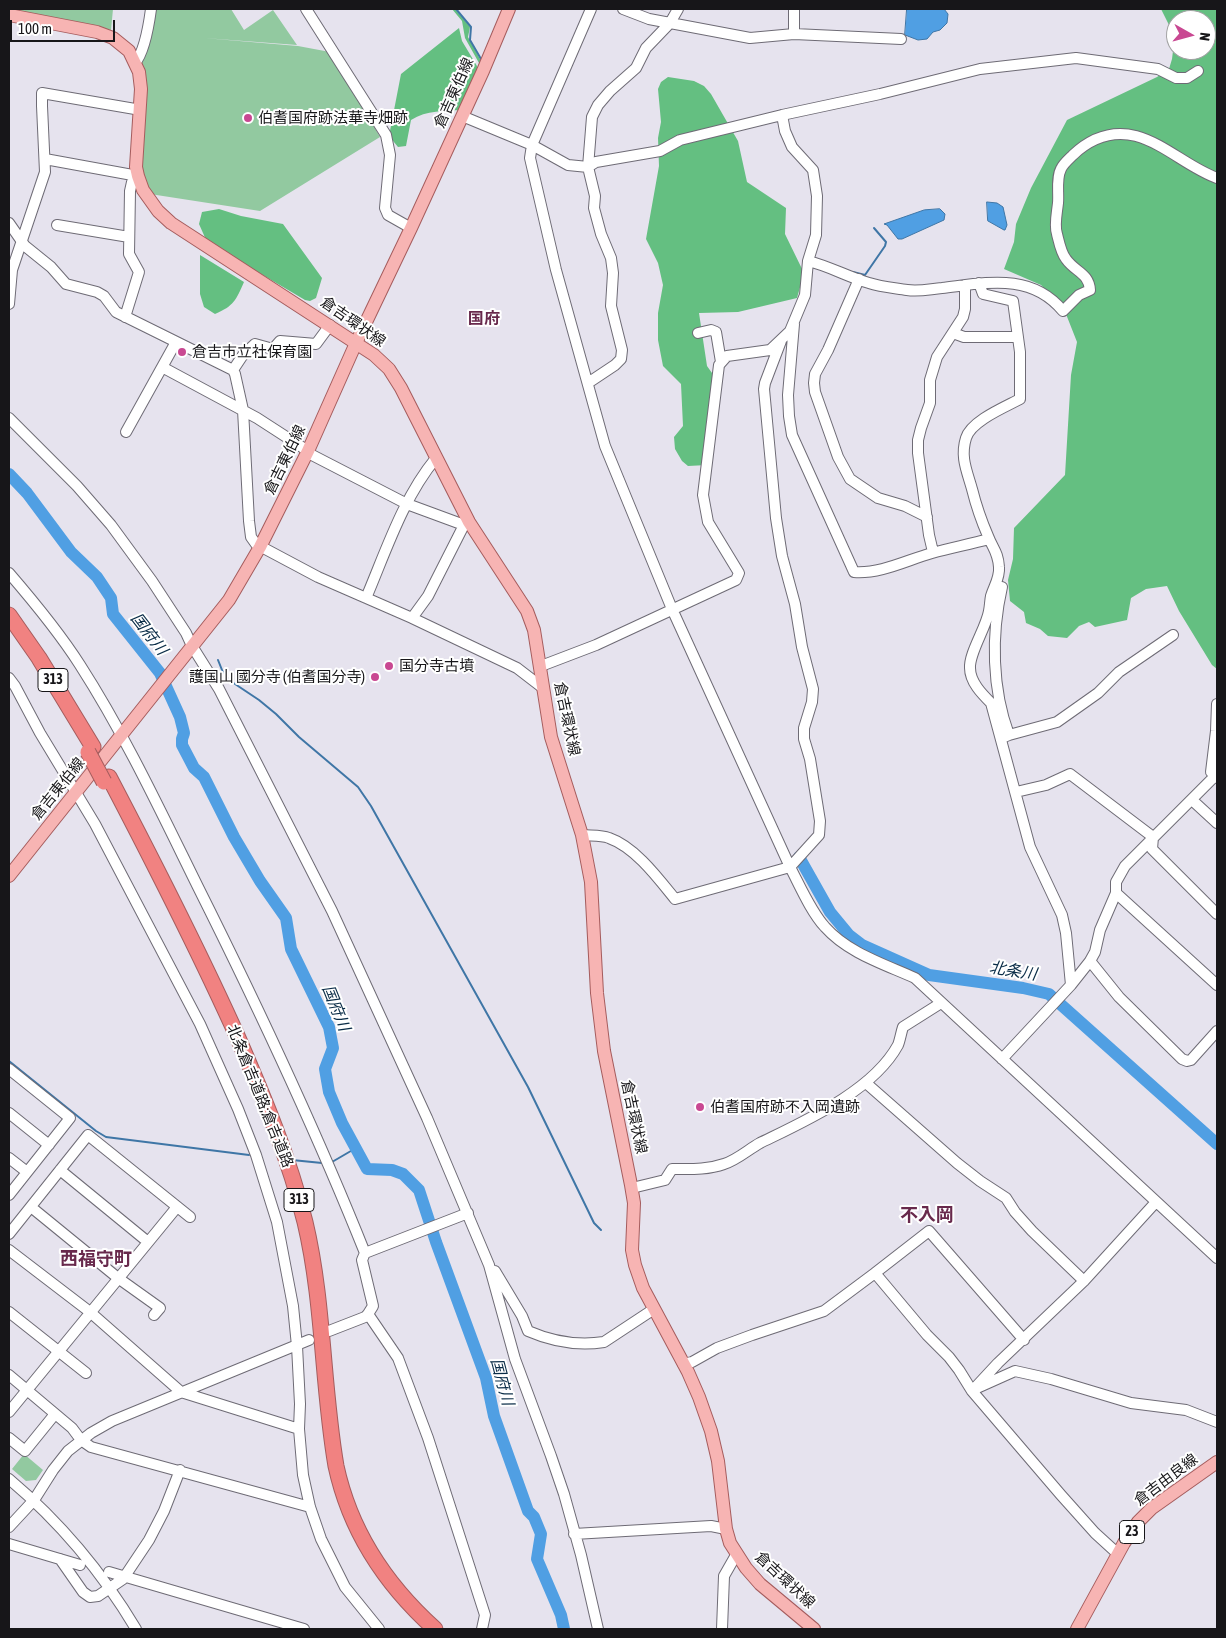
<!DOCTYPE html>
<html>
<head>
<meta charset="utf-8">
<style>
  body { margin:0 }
  #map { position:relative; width:1226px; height:1638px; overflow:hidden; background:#e6e3ee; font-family:"Asap Condensed",sans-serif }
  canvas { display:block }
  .frame { position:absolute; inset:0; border:10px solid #171619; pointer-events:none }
  .north { position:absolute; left:1166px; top:10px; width:50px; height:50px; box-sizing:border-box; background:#fff; border:1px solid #a2a2a3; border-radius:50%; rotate:97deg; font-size:14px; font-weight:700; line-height:20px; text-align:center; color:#171619 }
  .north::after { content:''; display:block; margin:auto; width:18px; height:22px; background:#c94892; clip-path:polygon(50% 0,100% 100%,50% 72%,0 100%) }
  .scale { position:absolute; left:10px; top:20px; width:105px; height:22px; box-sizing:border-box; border:2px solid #171619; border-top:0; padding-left:6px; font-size:15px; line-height:18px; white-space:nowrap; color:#171619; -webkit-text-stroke:4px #fff; paint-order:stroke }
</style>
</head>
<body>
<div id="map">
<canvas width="1226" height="1638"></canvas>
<div class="frame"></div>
<div class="north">N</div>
<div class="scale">100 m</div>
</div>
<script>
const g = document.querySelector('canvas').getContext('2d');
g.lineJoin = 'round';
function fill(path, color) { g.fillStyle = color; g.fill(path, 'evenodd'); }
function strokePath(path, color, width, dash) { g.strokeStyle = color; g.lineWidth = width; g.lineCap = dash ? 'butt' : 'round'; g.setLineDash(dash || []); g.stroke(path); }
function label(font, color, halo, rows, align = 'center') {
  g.font = font + ' "Asap Condensed","Noto Sans JP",sans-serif'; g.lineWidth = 4; g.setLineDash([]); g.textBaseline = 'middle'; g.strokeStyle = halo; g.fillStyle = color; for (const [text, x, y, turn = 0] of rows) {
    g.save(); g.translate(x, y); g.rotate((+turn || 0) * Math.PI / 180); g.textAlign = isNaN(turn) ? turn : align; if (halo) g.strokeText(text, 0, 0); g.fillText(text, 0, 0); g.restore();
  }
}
fill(new Path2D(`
  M9 9H113L111 30 9 11Z
  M152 9H231L244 30 273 10 297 45 204 38 298 46 330 52 380 137 260 211 150 194 141 165 144 87 142 64Z
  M24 1454 43 1470 36 1480 26 1481 12 1469Z`), '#92c9a0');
fill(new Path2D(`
  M452 9H455L470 27 468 37 481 61 479 63 465 38 462 21Z
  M1161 9H1217V669L1212 665 1179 611 1167 586 1146 589 1131 598 1127 620 1095 627 1089 622 1079 626 1067 638 1048 636 1040 629 1026 623 1024 612 1010 601 1008 580 1013 559 1014 528 1065 475 1071 375 1077 342 1064 309 1041 285 1004 269 1014 242 1016 224 1031 188 1067 120 1157 77 1169 69 1172 59 1174 43 1172 31ZM1176 20H1206V50H1176Z
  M459 28 462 41 477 66 479 75 463 110C444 111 427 110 411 120L406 146 398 147 389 136 401 74Z
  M668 77 694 81 704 86 711 94 738 141 747 182 786 208 785 234 804 273 797 298 738 312 699 313 707 366 712 373 714 414 707 465 688 466 682 461 675 449 674 437 683 426 681 384 663 366 658 340V313L663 285 658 263 646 239 659 166 658 138 661 122 658 89 661 82Z
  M219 209 241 216 283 224 322 278 316 298 310 301 305 300 207 242 199 224 202 212Z
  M200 255 244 282C236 300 234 306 215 314L204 307 200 294Z`), '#64bf81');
const water = new Path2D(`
  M907 9H944L948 14 947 23 940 30 933 32 927 39 918 40 905 35Z
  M987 202 997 203 1003 207 1007 225 1005 230H1004L988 221Z
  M940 209 945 214 944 220 902 239H898L887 225 884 224 924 210Z`);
fill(water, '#509fe3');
strokePath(water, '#3f76a6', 1);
strokePath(new Path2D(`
  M456 9 471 27 470 40 481 59
  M853 272 865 275 885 246 886 242 874 228
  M218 660 222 670 229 680 259 700 276 714 299 737 358 787 371 806 528 1087 594 1223 601 1230
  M9 1061 96 1131 106 1137 249 1155
  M292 1160 322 1163
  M332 1162 356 1148`), '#3f76a6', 2);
strokePath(new Path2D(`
  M9 474 27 493 71 552 97 577 111 598 113 614 160 673 180 717 184 733 182 739V745L194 768 204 777 234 837 260 881 286 918 291 949 329 1027 333 1048 325 1069 329 1092 342 1123 367 1169 392 1170 403 1174 419 1190 436 1242 486 1378 494 1416 528 1511 534 1517 541 1534 537 1559 561 1615 564 1629
  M799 857 830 912 849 935 862 945 929 975 1023 988 1049 994 1217 1144`), '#509fe3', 12);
const minor = new Path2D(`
  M306 9 386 135 390 155 385 208 388 215 411 228
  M591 9 532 145 530 158 556 270 605 446 672 609 790 867C800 886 811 912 825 927 848 953 884 964 915 978L1217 1258
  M623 9 649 19 750 38 794 34 901 39
  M794 9V34
  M135 63C145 51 149 24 151 9
  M462 116 532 145 568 165 588 167 596 162 660 151 680 140 782 115 880 94 980 69 1076 58 1158 69 1176 78H1187L1198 71
  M45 159 138 176 132 182 130 191 129 254 139 272 125 317
  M9 223 25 246 51 267 66 284 97 292 104 296 116 312 233 370 235 374 243 410 249 521 251 537 256 544 318 577 412 618 517 668 543 688
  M57 225 129 237
  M808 261C829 266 848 277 869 283 881 287 895 288 907 290 919 292 930 289 942 288 986 283 1031 272 1063 311L1079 295 1090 290C1089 273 1075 272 1066 259 1061 253 1059 242 1057 234 1054 225 1057 213 1058 203 1059 193 1056 178 1061 169 1063 164 1069 159 1073 155 1091 138 1111 130 1136 136 1165 144 1189 168 1217 178
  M859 279 828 350 815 374 814 383 815 392 838 457 850 479 878 498 905 506 927 517
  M979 283 983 294 1013 301 1020 352V399C1005 407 971 421 966 438 960 457 967 471 972 489 976 505 981 520 988 536 993 549 998 552 999 567 1000 578 994 586 991 596 990 601 990 606 989 611 986 628 969 653 970 668 970 682 982 694 991 703L1030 847 1062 915 1066 933 1071 985
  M9 304 12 270 45 172 42 106V93L135 109
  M794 324 788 395 789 416 792 435 854 572C881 574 907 560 932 553 951 548 970 544 989 539
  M698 333 711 330 716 332 721 362
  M953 333 964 337H1017
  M162 367 257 418 308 451 312 455 407 504 464 525
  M233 370 243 355 255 344 273 349 280 341 316 344 330 325
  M588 383 615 365 621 359 622 350 611 306 613 273 611 258 601 234 594 208 595 196 588 167 592 117 598 105 610 91 636 68 646 48 670 23 678 9
  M9 418 77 486 111 525 152 581 186 633 192 646 219 689 332 911 427 1118 489 1265 515 1359 551 1456 564 1494 581 1555 598 1629
  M126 432 176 342
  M933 552 929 535 918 453V440L921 428 930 403V380L937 357 963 317 965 309V285
  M9 573C34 602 59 632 80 665 125 735 161 812 198 887 258 1007 315 1128 365 1253L362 1260 373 1306 368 1314 365 1317 329 1331
  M1002 587C991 635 992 689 1009 735L1004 737
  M366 598C386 551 403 498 436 458
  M412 618 428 596 464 525 468 523
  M541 666 596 645 736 580 739 573 708 522 703 495 719 365 727 356 770 350 790 331 805 295 808 261 816 235 817 196 813 170 792 147 785 131 782 115
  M9 678 15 686 40 733 95 824 200 1024 238 1109 256 1155 277 1222 293 1306 297 1346 300 1404 299 1429 303 1475 310 1507 321 1539 345 1587 379 1629
  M1217 704 1216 731 1211 772 1217 778
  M1009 735 1057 722 1098 693 1119 672 1173 635
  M1016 792 1046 785 1070 774 1153 837
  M1192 800 1217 823
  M582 835C590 836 601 835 609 838 635 847 658 878 675 899L790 867 819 835 820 821 810 759 804 739V728L812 702 813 689 802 647 795 604 782 556 776 518 764 389 765 383 781 341
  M1153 837 1152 849 1217 914
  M1116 893 1217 985
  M1090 961 1119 997 1182 1059 1187 1061 1191 1060 1217 1031
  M1002 1059 1071 985 1090 961 1095 952 1100 930 1116 893V882L1125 866 1215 776
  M9 1069 70 1118 9 1195
  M866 1083 957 1163 980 1181 1006 1198 1015 1212 1032 1231 1084 1281
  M9 1113 49 1145
  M9 1158 27 1172
  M60 1170 148 1242
  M632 1188 665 1180 672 1169C690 1169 707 1170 724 1164 737 1160 749 1149 760 1143 805 1121 873 1091 898 1045 900 1040 901 1033 903 1027L941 1003
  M31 1207 118 1278 160 1308 154 1315
  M9 1234 88 1135 190 1217
  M9 1250 90 1312 181 1392 299 1429
  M365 1253 468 1213
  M495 1271 522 1316 528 1331C551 1341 578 1346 604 1342L654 1309
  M875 1273 929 1231 1024 1340
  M9 1312 86 1373
  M368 1314 398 1358 428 1438 485 1615 482 1629
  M683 1364 692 1362 717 1348 752 1335 824 1311 875 1273 927 1335 949 1357 959 1370 972 1391 1061 1495 1095 1533 1118 1554
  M9 1375 72 1428 81 1440 91 1447 310 1507
  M977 1388 1015 1371 1051 1379 1131 1403 1186 1410 1217 1422
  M972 1391 998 1363 1084 1281 1156 1202
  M9 1412 177 1207
  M9 1438 25 1451 55 1414
  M9 1479C60 1522 102 1572 136 1629
  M9 1527 34 1500 53 1470 68 1451 91 1433 112 1421 309 1340
  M574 1534 711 1526 726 1529
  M9 1544 80 1565
  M60 1559 83 1592 90 1597 98 1596 123 1579 149 1540 164 1511 180 1470
  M109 1572 304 1629
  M722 1629 724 1576 736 1555`);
const major = new Path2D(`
  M9 15 97 32 113 38 129 51 139 72 141 89 136 167 138 176 143 190 158 211 171 223 374 355 389 369 401 388 469 522 527 611 534 630 551 737 582 835 591 882 597 993 604 1051 631 1185 634 1203 632 1250 635 1265 643 1288 688 1372 699 1397 711 1431 718 1461 726 1529 730 1543 746 1568 760 1584 814 1629
  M9 876 229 600 260 547 308 451 356 343 411 228 483 71 509 9
  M1077 1629 1124 1543 1138 1522 1152 1508 1217 1462`);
const highway = new Path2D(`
  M9 615 39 658 93 747
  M109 777C154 863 198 949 238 1038 264 1098 289 1158 305 1222 324 1302 322 1385 336 1466 350 1531 386 1585 435 1629`);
strokePath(minor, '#6e6b75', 12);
strokePath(major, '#a55c5d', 14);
strokePath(highway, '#a55c5d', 17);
strokePath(minor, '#fff', 10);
strokePath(major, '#f7b4b3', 12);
strokePath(highway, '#f18281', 15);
const highwayBridge = new Path2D(`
  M88 752 104 782`);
strokePath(highwayBridge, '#a55c5d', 17, []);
strokePath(highwayBridge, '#f18281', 15);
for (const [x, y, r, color] of [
  [248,118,5,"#c94892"],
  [182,352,5,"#c94892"],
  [389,666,5,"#c94892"],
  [375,677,5,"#c94892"],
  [700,1107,5,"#c94892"]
]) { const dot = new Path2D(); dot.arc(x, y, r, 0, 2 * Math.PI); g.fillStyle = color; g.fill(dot); strokePath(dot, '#fff', 2); }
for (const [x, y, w] of [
  [53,680,30],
  [299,1200,30],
  [1132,1532,25]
]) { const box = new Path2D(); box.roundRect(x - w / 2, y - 11.5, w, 23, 4); g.fillStyle = '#fff'; g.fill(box); strokePath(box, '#171619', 1); }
label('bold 14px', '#171619', null, [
  ["313",53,680],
  ["313",299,1200],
  ["23",1132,1532]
]);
label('15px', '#171619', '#fff', [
  ["倉吉東伯線",454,93,-66],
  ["倉吉環状線",353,322,35],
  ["倉吉東伯線",285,460,-64],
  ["倉吉環状線",567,719,78],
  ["倉吉東伯線",58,789,-51],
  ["北条倉吉道路;倉吉道路",260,1096,68],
  ["倉吉環状線",634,1117,78],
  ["倉吉由良線",1166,1480,-37],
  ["倉吉環状線",785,1580,43]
]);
label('15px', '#171619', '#fff', [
  ["伯耆国府跡法華寺畑跡",258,118],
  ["倉吉市立社保育園",192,352],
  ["国分寺古墳",399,666],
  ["護国山 國分寺 (伯耆国分寺)",365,677,"right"],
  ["伯耆国府跡不入岡遺跡",710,1107]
], 'left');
label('bold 16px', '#68294c', '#fff', [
  ["国府",484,319]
]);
label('italic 16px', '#0a2c47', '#fff', [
  ["国府川",149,634,52],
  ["北条川",1013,971,9],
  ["国府川",336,1008,68],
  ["国府川",502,1382,75]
]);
label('bold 18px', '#68294c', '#fff', [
  ["不入岡",927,1215],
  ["西福守町",96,1259]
]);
</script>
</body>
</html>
